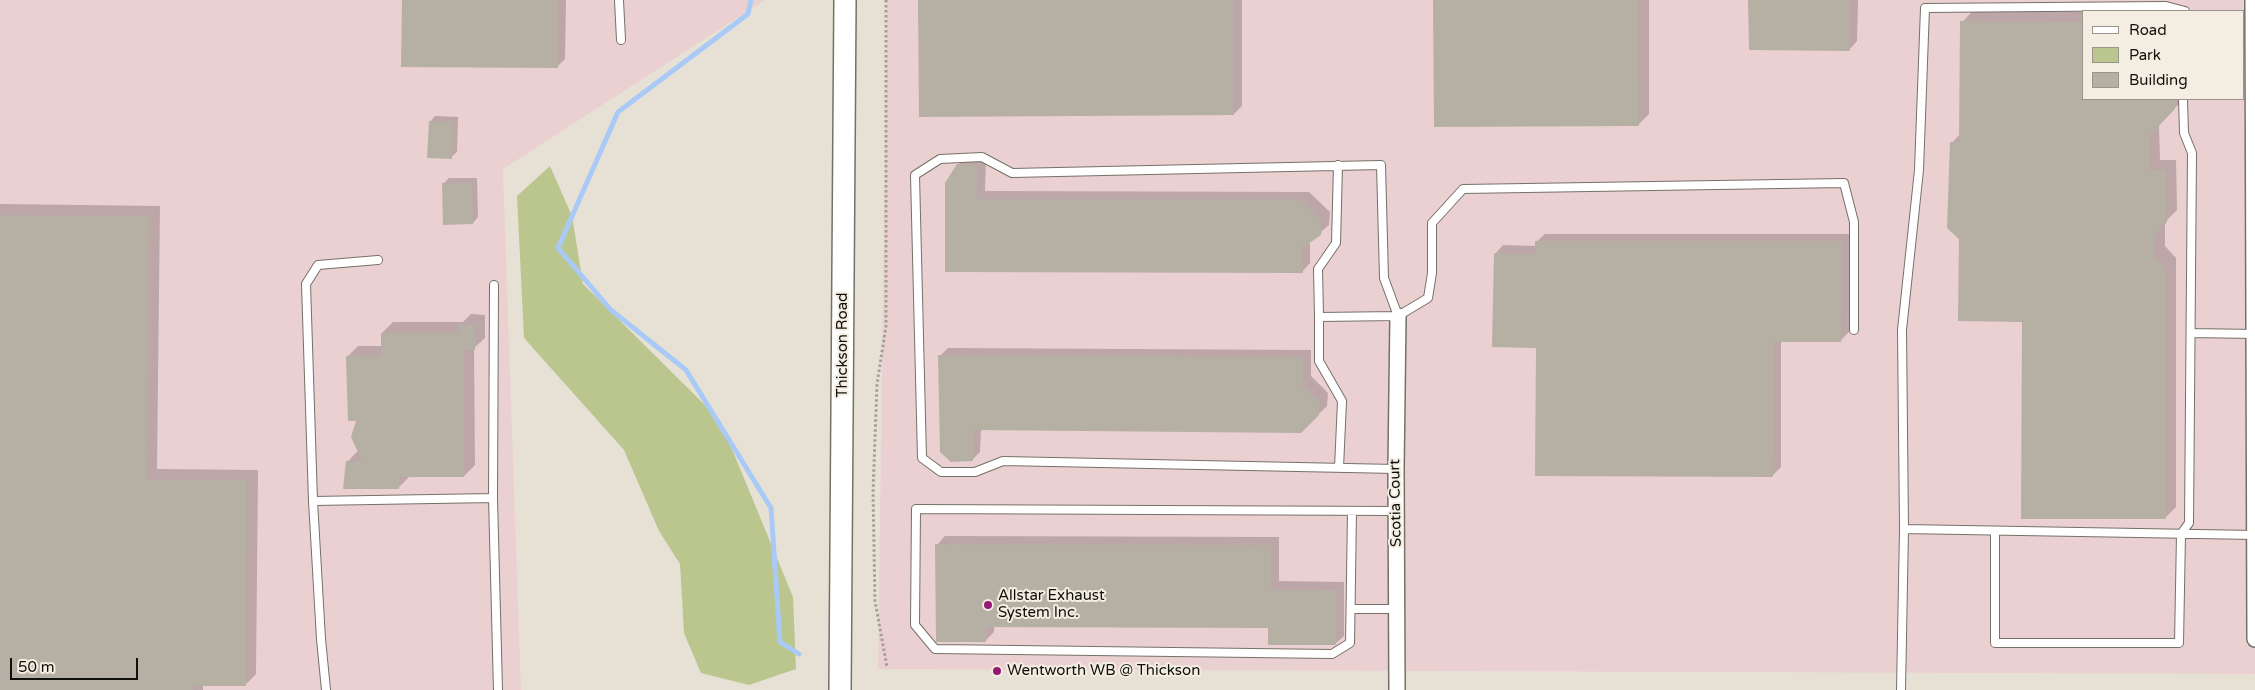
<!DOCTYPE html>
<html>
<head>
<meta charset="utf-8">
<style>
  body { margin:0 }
  #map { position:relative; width:2255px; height:690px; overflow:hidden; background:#e7e1d5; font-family:"Varela Round",sans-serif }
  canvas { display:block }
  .legend { position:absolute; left:2082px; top:10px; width:162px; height:90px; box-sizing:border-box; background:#f4eee2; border:1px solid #99958c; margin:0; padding:6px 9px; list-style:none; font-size:15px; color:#110f0b }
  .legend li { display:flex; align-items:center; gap:10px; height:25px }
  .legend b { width:25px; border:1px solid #99958c }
  .scale { position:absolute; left:10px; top:658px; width:128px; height:22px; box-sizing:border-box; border:2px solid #110f0b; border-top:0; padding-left:6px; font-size:15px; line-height:18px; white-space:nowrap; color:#110f0b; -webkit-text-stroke:4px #f4eee2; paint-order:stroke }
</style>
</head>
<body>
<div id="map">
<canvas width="2255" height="690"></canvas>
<ul class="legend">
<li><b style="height:6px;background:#fff"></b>Road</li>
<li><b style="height:14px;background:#bbc68e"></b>Park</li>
<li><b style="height:14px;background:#b6afa4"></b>Building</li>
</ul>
<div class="scale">50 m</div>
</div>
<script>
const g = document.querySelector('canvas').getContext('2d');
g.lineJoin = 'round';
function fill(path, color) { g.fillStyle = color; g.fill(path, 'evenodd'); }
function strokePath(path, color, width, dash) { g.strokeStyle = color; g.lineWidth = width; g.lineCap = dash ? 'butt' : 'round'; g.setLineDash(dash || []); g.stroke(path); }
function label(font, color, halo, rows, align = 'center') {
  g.font = font + ' "Varela Round",sans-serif'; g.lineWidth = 4; g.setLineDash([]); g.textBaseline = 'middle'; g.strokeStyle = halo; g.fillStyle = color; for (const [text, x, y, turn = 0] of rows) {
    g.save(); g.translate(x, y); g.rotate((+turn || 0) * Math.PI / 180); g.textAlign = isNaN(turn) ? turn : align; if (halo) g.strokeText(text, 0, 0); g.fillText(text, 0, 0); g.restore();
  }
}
fill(new Path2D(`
  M0 0H765L503 169 521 690H0Z
  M887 0H2255V674L878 669ZM2084 11H2244V99H2084Z`), '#ebd0d1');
fill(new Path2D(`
  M550 166 572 216 583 284 720 420 793 597 796 669 749 685 701 673 684 633 680 564 659 531 624 450 524 338 517 196Z`), '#bbc68e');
fill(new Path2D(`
  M403 0H566L565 59 557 67Z
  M919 0H1242V106L1234 114Z
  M1435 0H1649V114L1638 125Z
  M1749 0H1858L1857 41 1849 50Z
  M1973 11 2084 12V99H2184L2159 124 2160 160H2176L2177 210 2165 222V246L2176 258V507L2166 517 2023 321 1960 239 1952 143 1960 134 1962 22Z
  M435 116 458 117 457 152 451 157 430 122Z
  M967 156 986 157 985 191 1309 192 1330 212 1329 225 1310 241V263L1302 272 946 271 958 165Z
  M449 178H477L478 217 473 223 443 184Z
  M0 204 160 206 157 469 258 470 256 674 245 685H203V690H0Z
  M1545 234H1850L1849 332 1840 341H1781V467L1772 476 1537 346 1495 254 1503 245 1536 246V242Z
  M471 314 485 315V338L474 348 475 465 464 476H410L399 487 347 462 358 451V420L347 357 358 346H382V333L393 322H463Z
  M948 348 1311 350V376L1328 393 1327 406 1300 432 981 429 980 452 972 460 940 356Z
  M945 536 1279 537V581L1344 582V636L1335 644 1270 627 994 626V632L986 640 937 545Z`), '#0003');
strokePath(new Path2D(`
  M751 0 748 14 618 112 558 248 611 310 686 370 771 508 780 642 799 654`), '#a9caf7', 5);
fill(new Path2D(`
  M402 0H558V68L401 67Z
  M918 0H1234V115L919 117Z
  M1433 0H1638L1639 126 1434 127Z
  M1748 0H1850V51L1749 50Z
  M1960 21 2084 22V99H2175V109L2149 136V170H2166L2167 222 2155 234 2154 257 2166 269V519H2021L2022 322 1958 321 1959 239 1947 228 1950 142H1959Z
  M429 121 453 122 452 159 427 158Z
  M957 164 978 165 977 199H1300L1322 221 1321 235 1302 248 1303 273 945 272V183Z
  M442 183H472L473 224 443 225Z
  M0 215 149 216 147 479 247 480 246 686H193V690H0Z
  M1535 241H1842L1841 342H1774L1773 477 1535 476 1536 348 1492 347 1494 253 1535 254Z
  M458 325H475V350H464V477H400L399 489H343L346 461H362L351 437 356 421H348L346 356 381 357V333H459Z
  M938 355 1303 357V385L1320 401 1319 415 1301 433 973 430V461L951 462 940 452Z
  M935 544 1271 545V589L1336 590V645H1268V628L986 627V642H936Z`), '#b6afa4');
const lane = new Path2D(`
  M619 0 621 40
  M378 260 318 265 306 284 313 501 493 498 494 285
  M1319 317 1318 269 1336 243 1338 165
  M2192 333 2255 334
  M1339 468 1342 401 1319 361V317L1398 316 1428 298 1432 273V223L1463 189 1844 183 1854 222V330
  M1396 469 1003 461 975 472H941L922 458 915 175 940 159 982 157 1012 173 1381 165 1384 278 1398 316
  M493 498 498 690
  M313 501 321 639 326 690
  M1352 511 1350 643 1332 654 935 649 915 625 916 509 1396 511
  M1904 529 2255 535
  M1995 531V643H2179L2181 534 2189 523 2192 153 2184 133 2183 99
  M1351 609H1398
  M1901 690 1904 529 1902 330 1919 170 1925 8 2166 6 2185 11`);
const street = new Path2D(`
  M2253 0 2255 639
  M1397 690 1396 469 1398 316`);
const secondary = new Path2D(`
  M840 690 845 0`);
strokePath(lane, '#767166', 10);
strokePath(street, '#767166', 18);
strokePath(secondary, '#767166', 24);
strokePath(new Path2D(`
  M886 0V326L877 384 873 493 875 601 887 667`), '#a49f96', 3, [2.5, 2.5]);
strokePath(lane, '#fff', 8);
strokePath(street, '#fff', 15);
strokePath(secondary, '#fff', 21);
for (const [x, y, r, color] of [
  [988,605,5,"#951974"],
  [997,671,5,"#951974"]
]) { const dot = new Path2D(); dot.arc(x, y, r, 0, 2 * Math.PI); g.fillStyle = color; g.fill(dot); strokePath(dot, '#f4eee2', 2); }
label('15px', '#110f0b', '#f4eee2', [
  ["Thickson Road",843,345,-90],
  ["Scotia Court",1396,503,-91]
]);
label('15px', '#110f0b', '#f4eee2', [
  ["Allstar Exhaust",998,596],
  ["System Inc.",998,613],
  ["Wentworth WB @ Thickson",1007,671]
], 'left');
</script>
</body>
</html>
